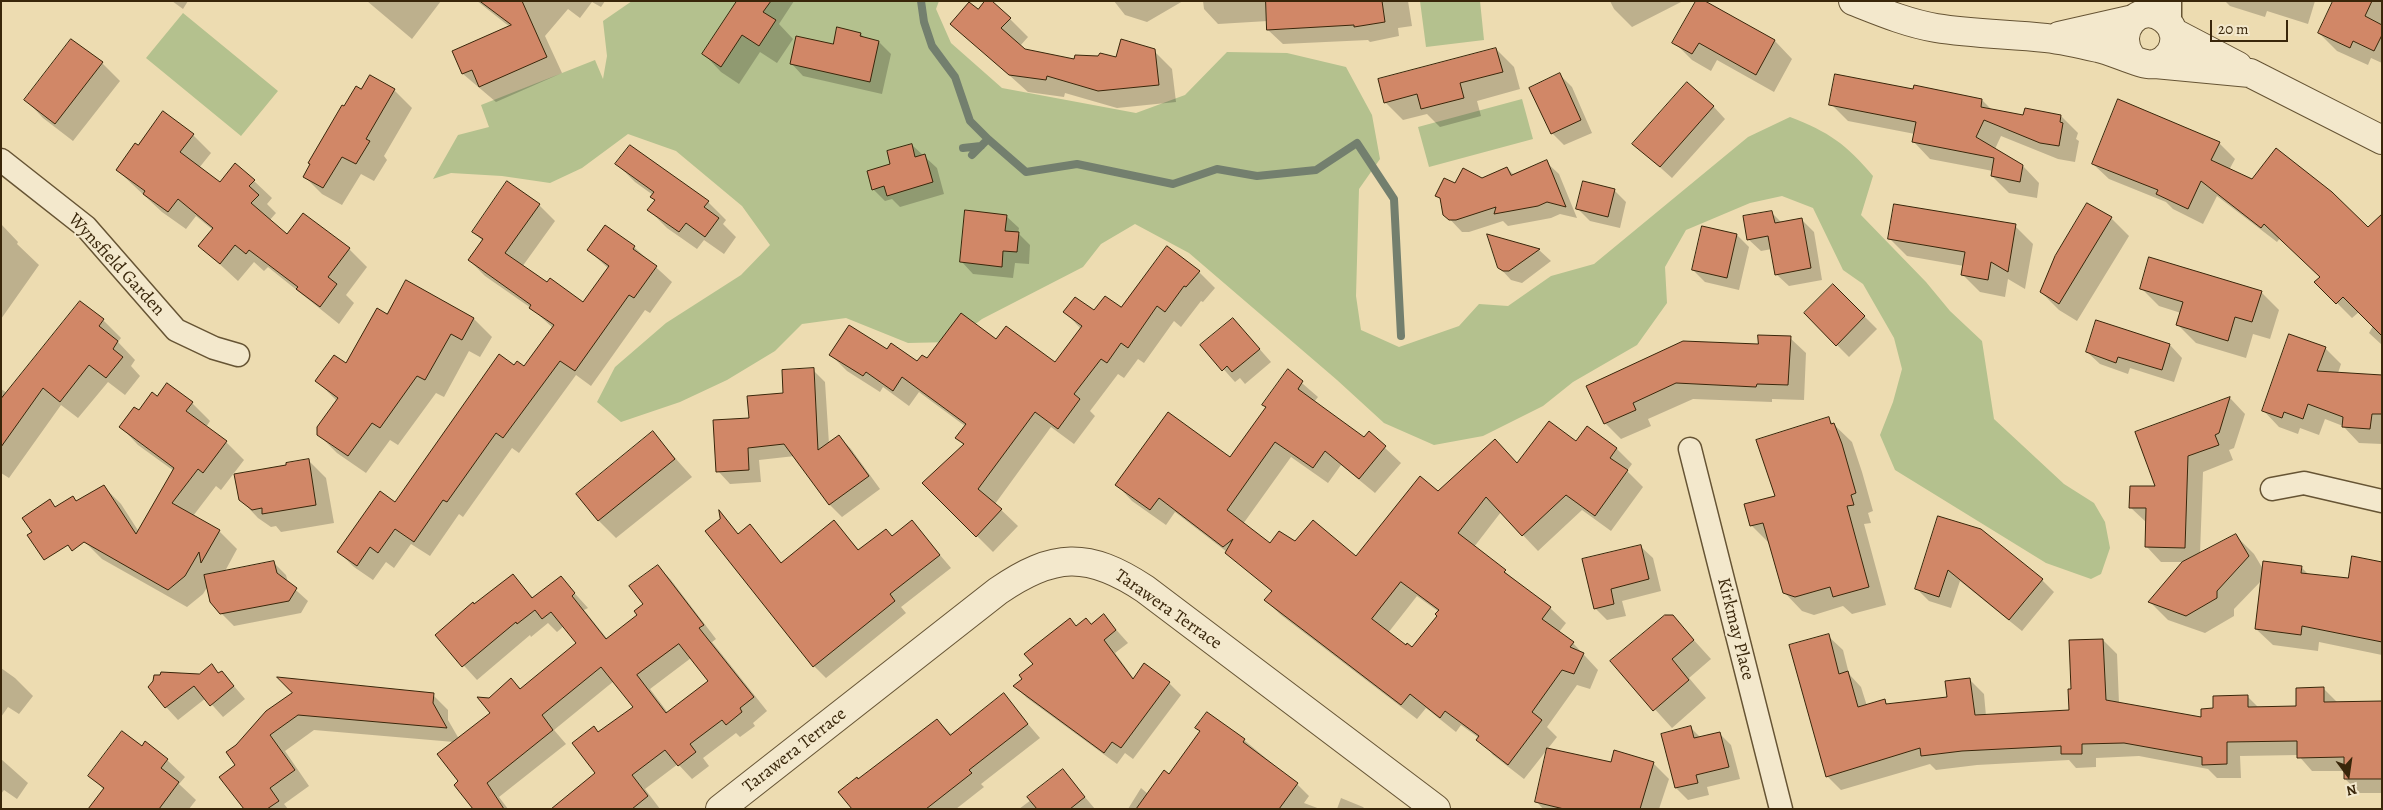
<!DOCTYPE html>
<html>
<head>
<meta charset="utf-8">
<style>
  body { margin:0 }
  #map { position:relative; width:2383px; height:810px; overflow:hidden; background:#eddcb1; font-family:Alegreya,serif }
  canvas { display:block }
  .frame { position:absolute; inset:0; border:2px solid #39260a; pointer-events:none }
  .north { position:absolute; left:2323px; top:750px; width:50px; height:50px; -webkit-text-stroke:4px #f3e8cc; paint-order:stroke; rotate:166deg; font-size:14px; font-weight:700; line-height:20px; text-align:center; color:#39260a }
  .north::after { content:''; display:block; margin:auto; width:18px; height:22px; background:#39260a; clip-path:polygon(50% 0,100% 100%,50% 72%,0 100%) }
  .scale { position:absolute; left:2210px; top:20px; width:78px; height:22px; box-sizing:border-box; border:2px solid #39260a; border-top:0; padding-left:6px; font-size:15px; line-height:18px; white-space:nowrap; color:#39260a; -webkit-text-stroke:4px #f3e8cc; paint-order:stroke }
</style>
</head>
<body>
<div id="map">
<canvas width="2383" height="810"></canvas>
<div class="frame"></div>
<div class="north">N</div>
<div class="scale">20 m</div>
</div>
<script>
const g = document.querySelector('canvas').getContext('2d');
g.lineJoin = 'round';
function fill(path, color) { g.fillStyle = color; g.fill(path, 'evenodd'); }
function strokePath(path, color, width, dash) { g.strokeStyle = color; g.lineWidth = width; g.lineCap = dash ? 'butt' : 'round'; g.setLineDash(dash || []); g.stroke(path); }
function label(font, color, halo, rows, align = 'center') {
  g.font = font + ' Alegreya,serif'; g.lineWidth = 4; g.setLineDash([]); g.textBaseline = 'middle'; g.strokeStyle = halo; g.fillStyle = color; for (const [text, x, y, turn = 0] of rows) {
    g.save(); g.translate(x, y); g.rotate((+turn || 0) * Math.PI / 180); g.textAlign = isNaN(turn) ? turn : align; if (halo) g.strokeText(text, 0, 0); g.fillText(text, 0, 0); g.restore();
  }
}
fill(new Path2D(`
  M632 1H939L936 9 951 43 1002 88 1136 113 1185 95 1227 52 1287 53 1346 67 1372 115 1380 159 1359 189 1356 296 1361 330 1399 347 1459 326 1479 304 1508 306 1551 276 1594 264 1748 137 1790 117C1829 132 1846 144 1873 176L1861 215 1926 282 1950 311 1982 341 1994 419 2064 484 2094 503 2105 522 2110 548 2101 574 2091 579 2046 563 1895 470 1880 435 1893 402 1902 369 1894 338 1863 284 1843 270 1813 208 1782 196 1750 203 1686 230 1665 267 1667 303 1637 345 1573 382 1543 406 1483 436 1434 445 1384 423 1337 380 1189 253 1135 224 1101 244 1083 267 982 319 952 342 908 343 846 318 802 324 775 351 727 380 680 402 621 422 597 402 615 367 666 323 741 275 770 245 742 206 676 151 628 134 582 168 550 183 502 176 451 173 433 179 458 135 489 127 481 105 595 60 603 79 607 56 603 21Z
  M1420 1H1480L1484 40 1426 47Z
  M183 13 278 91 241 136 146 58Z
  M1522 99 1533 139 1429 167 1418 127Z`), '#b4c18e');
fill(new Path2D(`
  M172 1H188L183 9Z
  M367 1H441L412 39Z
  M477 1H605L601 7 592 2 580 18 568 9 545 36 562 73 496 102 463 74 454 52 510 27Z
  M738 1H794L779 24 793 39 777 63 760 52 739 84 721 72 704 54Z
  M1114 1H1183L1147 22 1125 15Z
  M1203 1H1408L1412 26 1398 28 1399 36 1370 42 1368 40 1283 44 1268 30V21L1218 24 1204 9Z
  M1610 1H1683L1632 27 1614 9Z
  M1703 1 1775 41 1792 59 1774 92 1717 60 1711 71 1692 60 1674 42Z
  M2225 1H2315L2308 24 2267 11 2265 17 2230 6Z
  M2335 1H2382V63L2371 58 2368 65 2337 51 2319 33Z
  M978 11 1010 19 1028 37 1020 46 1024 50 1075 61 1117 58 1154 51 1172 69 1176 102 1117 108 1065 93 1064 97 1028 92 952 24Z
  M861 34 865 39 879 42 891 54 882 94 803 76 791 63Z
  M1496 49 1514 67 1520 89 1477 101 1481 116 1440 127 1427 114 1403 120 1385 102Z
  M102 63 120 81 73 141 43 118 26 100Z
  M1560 75 1572 87 1592 133 1564 145 1552 133Z
  M370 76 394 90 412 108 384 156 387 160 374 181 361 174 342 205 322 194 304 176 345 108 362 91Z
  M1915 87 1982 100 1993 111 2024 117 2061 116 2078 133 2076 139 2079 141 2075 162 2058 159 2001 136 1995 149 2023 166 2039 183 2037 198 2009 193 1992 176 1993 171 1930 159 1914 142 1915 134 1848 121 1831 104 1914 91Z
  M1713 106 1725 119 1672 178 1634 144Z
  M193 135 211 153 199 168 220 183 254 181 272 198 267 204 276 213 269 221 288 236 349 249 367 267 346 295 354 303 339 324 268 267 264 271 254 262 238 281 200 246 213 230 196 216 186 229 162 212 117 170 138 147Z
  M2219 143 2235 159 2229 170 2368 229 2382 216V345L2369 333 2373 326 2359 312 2352 318 2316 282 2321 278 2280 238 2277 242 2217 196 2203 224 2173 209 2166 202 2109 179 2093 164Z
  M912 145 937 168 944 194 900 207 892 199 885 201 873 189 892 164Z
  M1546 162 1559 174 1577 218 1560 214 1551 218 1508 226 1503 221 1469 232H1462L1445 214 1442 201 1437 195 1455 185 1482 179 1507 168 1514 175Z
  M617 164 708 202 726 220 723 224 736 237 724 254 704 240 697 249 667 228 649 210 656 201 653 195 635 182Z
  M508 183 539 205 555 221 522 267 547 284 583 304 609 269 588 250 605 227 634 247 672 282 650 313 645 310 591 386 576 375 519 453 512 448 463 517 459 514 430 556 411 544 394 568 386 562 373 580 354 567 339 552 395 504 514 367H525L553 328 531 308 485 276 469 260 483 241 473 232Z
  M1614 190 1626 202 1620 228 1590 221 1578 209Z
  M1772 213 1782 223 1802 220 1814 232 1822 280 1789 286 1776 274 1772 249 1761 251 1748 239Z
  M1006 216 1019 228 1018 233 1030 245 1029 264 1015 263 1013 278 973 274 961 261Z
  M2111 218 2129 236 2077 321 2059 310 2041 292Z
  M1 224 18 242 17 244 39 265 1 319Z
  M2015 226 2033 244 2025 289 2008 279 2005 297 1980 292 1962 274 1964 266 1907 256 1889 238Z
  M1737 235 1749 247 1739 290 1705 282 1693 270Z
  M1489 236 1539 250 1551 261 1522 283 1511 280 1499 267Z
  M1199 272 1215 288 1203 302 1201 301 1181 327 1174 321 1144 363 1138 359 1124 378 1118 374 1090 411 1095 416 1074 444 1051 427 995 504 1018 526 993 552 924 483 964 445 957 438 965 426 919 392 909 406 883 387 880 392 847 371 831 355 887 350 918 363 996 341 1055 364 1081 329 1065 312H1095L1121 309Z
  M1833 285 1877 329 1849 357 1805 313Z
  M2141 288 2261 292 2279 310 2270 339 2253 334 2246 358 2196 343 2178 325 2181 313 2159 306Z
  M388 315 474 319 492 337 480 357 469 351 444 397 436 393 398 445 390 440 366 473 337 453 318 434 337 401 317 381 347 365Z
  M1233 319 1271 362 1245 384 1240 378 1235 382 1202 345Z
  M103 320 121 338 118 342 135 360 131 366 140 376 125 395 108 382 78 418 61 405 9 478 1 473V389L7 393Z
  M2097 322 2170 345 2182 358 2174 382 2130 368 2128 374 2100 364 2087 352Z
  M1790 338 1806 353 1804 400 1772 399V402L1693 399 1648 419 1651 426 1621 439 1605 423 1588 387Z
  M2325 348 2341 364 2338 373 2382 377V444L2359 443 2343 426 2325 419 2319 435 2300 428 2298 434 2279 427 2263 410Z
  M813 370 825 382 829 444 839 436 851 449 880 489 842 517 830 505 795 456 759 460 761 482 730 484 718 471 750 419Z
  M1288 371 1318 397 1314 402 1364 438 1369 433 1401 463 1375 493 1341 465 1328 483 1291 457 1243 524 1270 545 1296 543 1356 558 1438 492 1576 442 1587 428 1617 449 1632 464 1627 471 1643 487 1611 531 1582 510 1538 551 1501 512 1474 547 1550 608 1566 623 1559 632 1573 643 1598 670 1590 689 1577 685 1547 727 1557 737 1524 779 1493 755 1479 738 1461 725 1456 732 1426 708 1417 719 1281 615 1265 600 1272 592 1227 552 1175 512 1166 525 1132 501 1117 485 1230 459 1267 408ZM1417 596 1439 612V616L1412 649 1388 633Z
  M157 398 192 403 210 421 206 427 226 442 244 460 221 490 216 486 193 516 219 531 237 549 224 573 274 563 286 575 288 583 308 601 301 613 234 626 221 613 208 586 203 594 187 607 102 559 84 541 103 486 121 504 139 532 174 471 138 445 121 427Z
  M2230 398 2245 414 2234 448 2229 450 2233 460 2203 472 2200 554 2236 536 2254 554 2263 569 2301 567 2309 575 2349 580 2382 564V655L2319 642 2318 651 2273 645 2256 629 2262 580 2234 609V616L2205 633 2168 620 2150 602 2183 562H2161L2146 546 2147 523 2130 507 2157 488 2137 433Z
  M1828 419 1852 442 1862 472 1873 511 1868 513 1871 523 1864 524 1886 605 1852 614 1843 606 1814 615 1802 611 1784 592 1769 543 1751 525 1776 497Z
  M653 433 692 477 616 538 598 520Z
  M308 460 326 478 334 523 281 532 276 526 271 527 258 518 240 499 288 466Z
  M720 514 739 535 750 526 782 564 834 522 860 551 892 537 912 522 951 568 901 607 906 613 826 678 814 666 721 520Z
  M1939 517 2042 580 2054 592 2022 631 1960 581 1951 608 1929 601 1917 589Z
  M1640 546 1653 558 1661 591 1622 601 1626 616 1607 620 1595 608Z
  M658 566 671 580 716 639 712 642 767 711 753 723 755 726 740 737 736 733 703 758 709 766 692 779 678 764 645 789 660 809H557L597 773 599 733 634 707 614 681 554 730 566 744 499 797 508 809H475L460 782 454 742 314 730 285 751 309 786 284 804 288 809H246L237 765V746L267 712 433 695 448 710V720L459 739 492 713 490 699 511 680 521 689 578 643 564 626 557 632 548 623 531 637 530 635 477 680 436 635 513 575 534 599 560 577 588 608 584 610 608 640 638 615 645 604ZM691 658 710 681 668 713 650 689Z
  M1104 616 1128 643 1115 653 1134 679 1169 683 1181 695 1133 759 1125 753 1117 764 1027 698 1015 686 1077 627 1092 626Z
  M1672 616 1711 659 1689 678 1706 698 1672 728 1612 662Z
  M1828 636 1843 650 1849 674 1861 687 1867 706 1884 701 1889 705 1948 698 1969 679 1984 694 1986 716 2070 711 2072 690 2103 640 2117 654 2119 703 2203 718 2215 710 2247 696 2259 708 2298 707 2323 688 2338 703 2382 702V793H2360L2345 779V771H2312L2298 755 2240 756 2241 778H2217L2208 769 2139 756 2096 758V767L2076 768 2069 760 1977 765 1936 770 1930 764 1841 790 1827 776Z
  M211 666 219 674 222 672 245 699 223 717 206 698 178 720 166 707Z
  M1 668 15 678 33 696 19 714 8 707 1 717Z
  M1003 695 1040 738 981 784 984 787 956 809H853L859 780 937 720 952 735Z
  M1208 713 1244 740 1297 784 1309 796 1304 803 1320 809H1128L1141 788 1148 794 1169 775 1201 732 1197 728Z
  M1691 728 1701 738 1719 733 1731 745 1740 779 1707 787 1709 795 1688 800 1676 788Z
  M142 748 167 760 185 777 179 784 196 800 189 809H89L104 790 90 775Z
  M1 759 28 783 17 799 4 790 1 794Z
  M1653 763 1669 779 1659 809H1543L1537 802Z
  M1063 771 1095 809H1019L1031 800Z
  M1341 798 1363 807 1365 809H1337Z`), '#0003');
strokePath(new Path2D(`
  M921 1 924 22 932 46 955 77 970 121 988 139
  M963 148 981 146
  M972 155 988 139 1026 172 1077 164 1173 184 1217 169 1257 176 1316 170 1357 143 1394 199 1401 336`), '#737f6e', 8);
const building = new Path2D(`
  M480 1H522L547 57 479 87 472 70 462 74 452 51 511 25Z
  M737 1H771L763 12 776 20 759 46 742 35 721 67 702 54Z
  M985 1H992L1011 18 1001 28 1025 49 1074 59 1075 55 1098 56 1100 53 1116 57 1121 39 1155 49 1159 85 1098 91 1047 76 1046 80 1009 75 950 24 969 2 978 9Z
  M1266 1H1382L1385 22 1354 27V25L1267 30Z
  M1696 1H1705L1775 40 1756 75 1699 43 1692 54 1672 43Z
  M2333 1H2372L2365 16 2382 25V35L2374 51 2353 41 2350 48 2318 33Z
  M837 27 861 33 860 36 879 41 870 82 790 64 796 36 833 44Z
  M71 39 103 62 55 124 24 100Z
  M1496 48 1503 72 1460 83 1464 98 1421 109 1417 94 1384 103 1378 79Z
  M1560 73 1581 120 1551 134 1529 88Z
  M1835 74 1913 89 1914 85 1982 99 1981 107 2023 115 2025 108 2061 115 2060 122 2063 123 2059 146 2040 143 1984 120 1976 137 2023 165 2020 182 1991 176 1994 158 1912 142 1916 122 1829 105Z
  M370 75 395 89 366 139 370 141 356 164 342 157 323 188 303 177 310 164 308 163 342 105 344 106 356 86 361 89Z
  M1687 82 1714 106 1660 167 1632 144Z
  M2118 99 2220 142 2211 160 2252 179 2276 148 2332 192 2368 227 2382 214V336L2343 297 2336 304 2314 282 2320 277 2264 224 2261 228 2201 181 2188 209 2156 194 2158 190 2092 164Z
  M163 111 194 134 180 152 220 182 235 163 255 180 249 186 259 195 251 203 287 234 303 213 350 248 328 277 337 284 320 307 296 289 298 287 249 250 246 254 235 245 220 264 198 246 213 228 178 199 168 212 143 194 145 191 116 170 135 143 138 145Z
  M912 144 915 157 925 154 933 182 887 196 884 186 872 190 867 171 890 164 887 151Z
  M630 145 709 201 704 207 719 218 705 237 686 223 679 232 647 210 655 200 650 197 654 192 615 164Z
  M1547 160 1566 207 1547 202 1538 206 1494 214 1496 207 1456 220H1449L1443 215 1440 198 1435 196 1444 178 1455 183 1463 168 1482 178 1507 167 1511 175Z
  M507 181 540 204 505 253 547 282 550 278 583 302 609 266 587 250 605 225 635 246 633 249 657 266 634 298 629 295 575 371 560 361 503 438 496 433 447 502 443 500 414 542 395 529 378 553 370 547 357 566 337 552 380 491 395 502 499 354 514 365 517 361 524 366 554 325 529 308 531 305 468 260 483 239 472 232Z
  M1583 181 1615 189 1608 217 1576 209Z
  M2087 203 2112 217 2059 304 2040 292 2055 256Z
  M1894 204 2016 224 2008 272 1991 262 1988 280 1961 275 1965 252 1888 239Z
  M965 210 1007 215 1005 231 1019 232 1017 252 1003 251 1002 267 960 262Z
  M1772 211 1775 223 1802 218 1811 268 1775 275 1768 236 1747 240 1743 216Z
  M1702 226 1737 234 1727 278 1692 270Z
  M1487 234 1540 249 1509 271H1503L1498 268Z
  M1167 246 1200 271 1186 287 1184 286 1165 312 1157 306 1128 348 1121 343 1107 363 1101 359 1074 394 1080 399 1058 429 1035 412 978 489 1002 509 976 537 922 483 964 444 955 438 966 424 902 377 893 391 866 372 863 376 829 355 849 325 887 349 891 343 917 361 922 355 927 358 961 313 996 339 1006 326 1055 362 1082 326 1063 312 1075 297 1094 310 1105 296 1121 307Z
  M2149 257 2262 291 2252 322 2235 317 2228 341 2176 325 2183 302 2140 289Z
  M406 280 474 318 462 340 451 334 425 380 417 376 380 428 372 423 348 456 317 435V427L338 398 315 381 334 355 346 363 377 308 387 314Z
  M1833 284 1865 316 1836 346 1804 313Z
  M80 301 104 319 99 326 118 341 113 349 123 357 106 378 89 365 60 402 43 388 1 447V399Z
  M1233 318 1260 349 1232 372 1227 366 1222 371 1200 345Z
  M2096 320 2170 344 2162 370 2118 357 2116 363 2086 352Z
  M2289 334 2326 347 2317 371 2382 375V414H2372L2370 429 2342 427 2343 417 2308 404 2303 419 2284 412 2282 418 2262 411Z
  M1758 335 1791 336 1788 385 1757 384 1756 387 1676 383 1633 403 1636 410 1604 424 1586 386 1683 341 1758 344Z
  M814 368 818 450 839 435 869 476 829 505 784 444 748 448 749 470 716 472 713 420 749 418 747 396 783 393 782 370Z
  M1288 369 1303 381 1298 389 1364 437 1369 431 1386 446 1359 479 1325 451 1313 468 1275 442 1227 510 1270 543 1279 531 1295 541 1313 520 1356 556 1420 476 1438 491 1495 439 1517 463 1549 421 1576 441 1587 426 1617 448 1610 458 1628 470 1595 516 1566 495 1522 536 1486 497 1458 533 1506 570 1504 572 1551 607 1542 619 1574 642 1570 647 1584 653 1574 674 1562 670 1532 712 1542 720 1508 765 1476 740 1479 736 1445 711 1440 718 1410 694 1401 705 1264 600 1272 591 1225 553 1233 539 1223 547 1159 498 1150 510 1115 485 1168 412 1230 457 1266 407 1262 405ZM1401 582 1439 610 1435 614 1437 616 1412 647 1407 643 1406 645 1372 619Z
  M167 383 193 402 186 411 227 441 203 473 198 469 172 503 220 530 201 563 199 552 185 576 168 590 84 542 72 551 68 545 44 560 27 535 32 532 22 518 50 499 55 507 73 496 76 501 104 485 136 534 174 468 119 427 134 407 139 410 152 392 157 396Z
  M2230 397 2219 433 2215 435 2219 445 2188 456 2185 548 2145 547 2146 508H2129L2130 486H2155L2135 432Z
  M1829 417 1831 424 1834 423 1842 444 1856 493 1851 495 1854 505 1847 506 1869 587 1833 597 1830 587 1795 597 1783 593 1763 523 1750 526 1744 504 1775 496 1756 440Z
  M653 431 675 459 598 521 576 494Z
  M309 459 316 505 262 514V508L252 510 239 500 234 474 286 465V463Z
  M719 510 738 534 750 524 781 563 834 520 858 550 886 529 892 536 912 520 940 555 890 594 895 601 813 667 705 531 720 519Z
  M1938 516 1981 529 2043 579 2009 620 1948 570 1939 597 1915 589Z
  M2236 534 2249 556 2217 591V598L2186 616 2148 602 2182 562Z
  M1641 545 1649 579 1611 589 1614 604 1594 609 1582 559Z
  M2352 556 2382 562V642L2302 626 2301 635 2255 629 2263 561 2302 566 2301 573 2348 578Z
  M274 561 277 573 297 588 289 601 220 614 210 602 204 575Z
  M658 565 704 625 699 628 754 697 740 708 742 712 726 725 722 720 690 744 696 752 678 766 665 750 632 775 648 796 632 809H551L595 773 572 743 594 726 598 732 633 707 601 667 542 715 553 730 487 783 504 809H473L454 785 458 781 437 754 490 713 477 697 489 698 511 678 520 689 576 643 551 612 542 619 535 610 517 624 516 622 462 667 435 635 473 602 474 604 513 574 532 598 561 576 575 593 572 596 606 639 637 615 634 611 643 604 629 586ZM679 644 708 681 666 713 637 675Z
  M1104 614 1116 630 1104 640 1133 679 1144 663 1170 682 1121 748 1112 742 1104 753 1013 686 1022 679 1019 675 1033 664 1024 654 1070 618 1076 626 1086 618 1091 624Z
  M1665 615H1673L1694 640 1672 659 1689 680 1653 711 1610 661Z
  M1829 634 1839 674 1848 671 1858 707 1885 699 1886 704 1947 697 1945 681 1970 678 1975 715 2069 710 2068 689H2071L2069 640 2103 639 2106 700 2201 717V709L2213 708V696L2248 695V707L2296 706V688L2324 687V702L2382 701V779H2344V757L2297 758V741L2227 742V764L2202 765V757L2124 743 2082 744V754H2061V746L1962 751 1921 756 1920 748 1826 777 1789 645Z
  M212 664 218 673 222 671 234 686 210 706 194 686 165 708 148 687 153 681 154 675H160L161 672 199 674Z
  M277 677 434 693 433 703 447 728 298 715 270 735 295 770 270 788 279 801 267 809H244L219 777 235 765 226 752 236 745 266 711 292 693Z
  M1004 693 1028 724 969 770 972 773 926 809H852L838 792 857 777 858 779 937 719 950 735Z
  M1207 712 1245 739 1243 742 1298 783 1279 809H1136L1164 770 1169 774 1200 731 1195 728Z
  M1691 726 1694 738 1720 732 1729 767 1696 775 1698 783 1675 788 1661 734Z
  M122 731 142 746 145 741 168 759 161 768 179 782 159 809H88L104 788 88 776Z
  M1547 748 1611 762 1614 750 1654 762 1640 809H1564L1535 802Z
  M1063 769 1085 797 1070 809H1037L1027 797Z`);
fill(building, '#d18767');
strokePath(building, '#39260a', 1);
const minor = new Path2D(`
  M2170 25V1
  M1 160 86 227 176 330 214 348 238 355
  M1690 449 1781 809
  M2272 489 2304 483 2382 501`);
const tertiary = new Path2D(`
  M1853 1C1881 12 1907 23 1936 28 1973 34 2009 34 2046 38 2063 40 2081 44 2098 48 2113 51 2144 67 2155 64 2168 60 2176 48 2174 35 2173 29 2169 23 2164 19 2139 0 2113 32 2131 57
  M2173 32 2238 66
  M2059 36 2134 19
  M2155 64 2250 73 2382 140
  M720 809 998 591C1053 553 1088 551 1145 589L1436 809`);
strokePath(minor, '#665434', 25);
strokePath(tertiary, '#665434', 30);
strokePath(minor, '#f3e8cc', 22);
strokePath(tertiary, '#f3e8cc', 28);
label('18px', '#39260a', '#f3e8cc', [
  ["Wynsfield Garden",116,265,47],
  ["Tarawera Terrace",1168,610,35],
  ["Kirkmay Place",1735,629,76],
  ["Tarawera Terrace",795,751,-38]
]);
</script>
</body>
</html>
